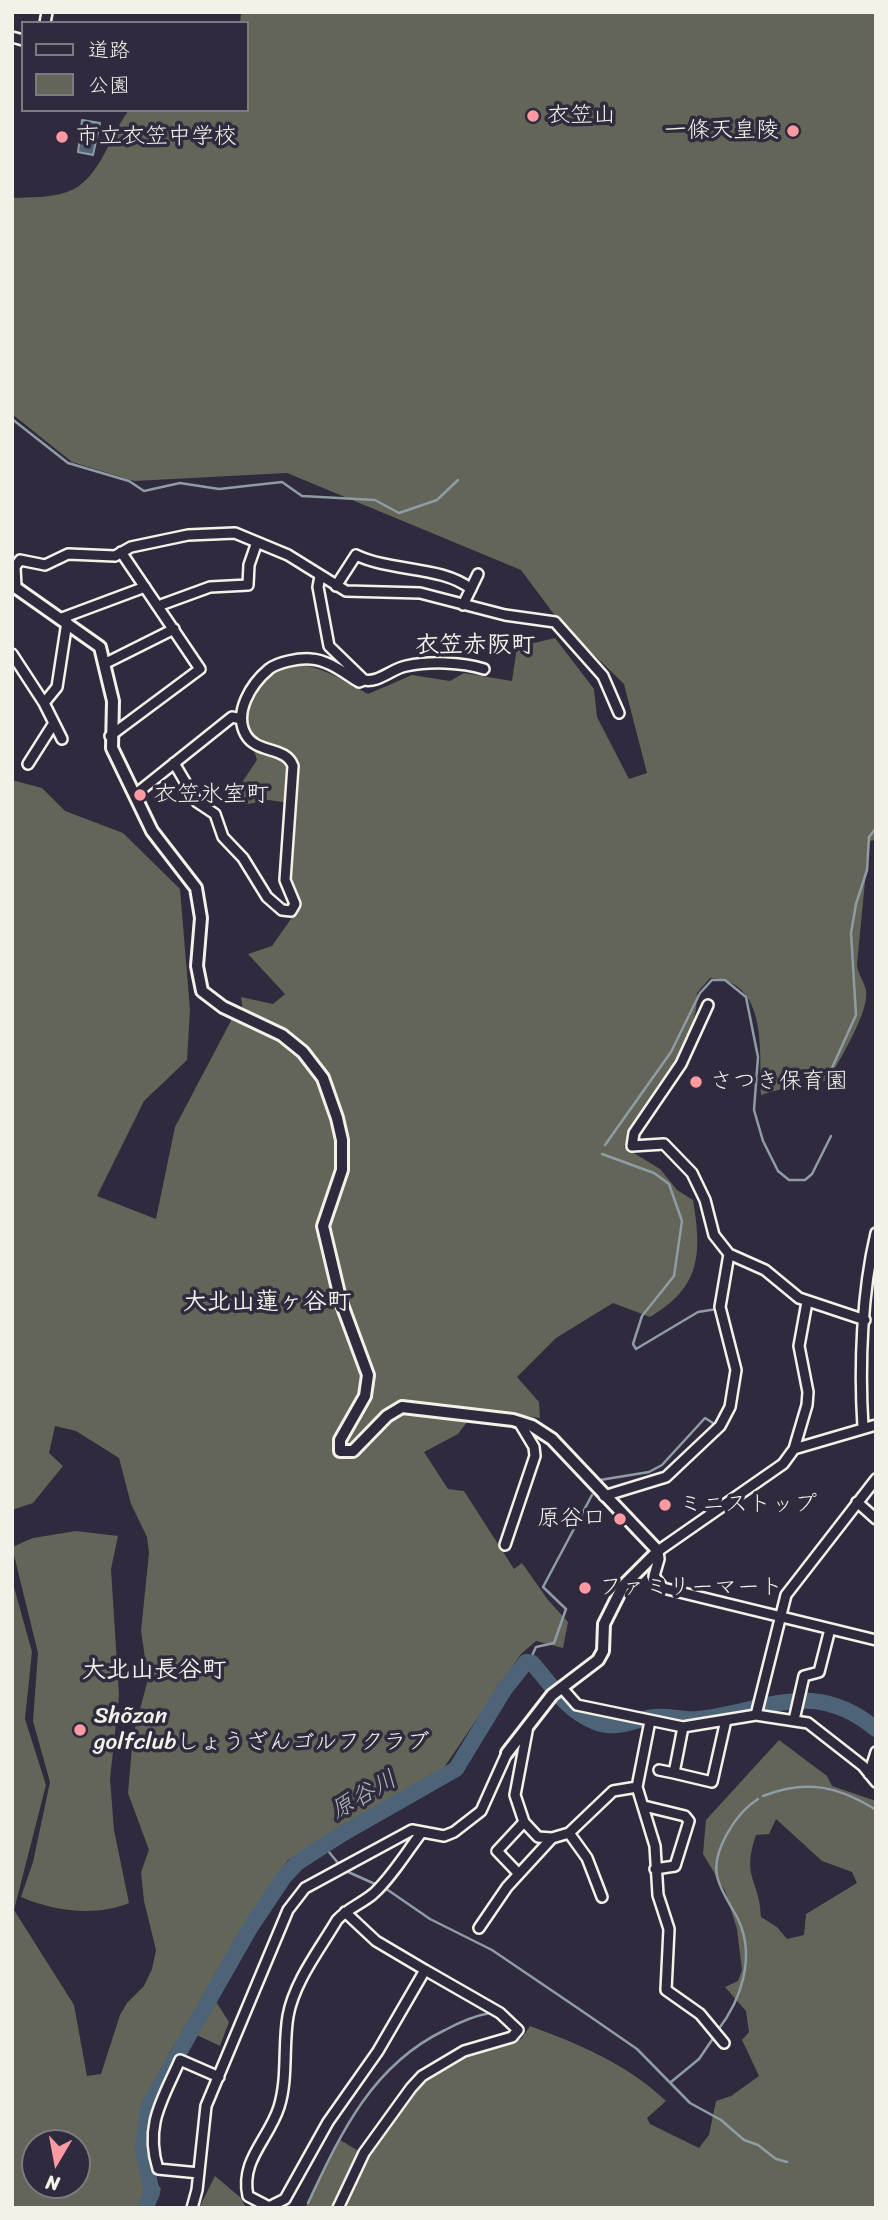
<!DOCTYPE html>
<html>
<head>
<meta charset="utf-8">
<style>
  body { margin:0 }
  #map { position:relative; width:888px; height:2220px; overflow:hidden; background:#2f2a3d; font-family:Sriracha,"Klee One",sans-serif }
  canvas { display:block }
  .frame { position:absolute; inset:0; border:14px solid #f4f1e8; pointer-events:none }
  .legend { position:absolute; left:21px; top:21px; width:228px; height:91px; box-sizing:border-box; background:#2f2a3d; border:2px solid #7e7a81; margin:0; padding:9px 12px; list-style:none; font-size:21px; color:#f4f1e8 }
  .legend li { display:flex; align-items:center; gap:14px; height:35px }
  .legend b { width:35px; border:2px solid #7e7a81 }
  .north { position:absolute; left:21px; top:2129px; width:70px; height:70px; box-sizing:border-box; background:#2f2a3d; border:2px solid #7e7a81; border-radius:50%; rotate:190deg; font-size:19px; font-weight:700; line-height:28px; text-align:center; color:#f4f1e8 }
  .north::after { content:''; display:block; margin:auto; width:24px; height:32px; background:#ff9aa2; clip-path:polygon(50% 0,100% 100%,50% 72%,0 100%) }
</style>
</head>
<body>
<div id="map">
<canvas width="888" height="2220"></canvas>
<div class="frame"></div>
<ul class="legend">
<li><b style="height:9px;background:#2f2a3d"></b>道路</li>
<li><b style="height:19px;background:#626557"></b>公園</li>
</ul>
<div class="north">N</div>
</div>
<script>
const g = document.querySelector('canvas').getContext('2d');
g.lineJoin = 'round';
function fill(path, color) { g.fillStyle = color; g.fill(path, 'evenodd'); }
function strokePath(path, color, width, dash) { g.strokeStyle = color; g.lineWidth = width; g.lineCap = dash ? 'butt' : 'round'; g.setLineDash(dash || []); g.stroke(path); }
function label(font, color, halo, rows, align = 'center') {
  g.font = font + ' Sriracha,"Klee One",sans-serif'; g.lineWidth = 7; g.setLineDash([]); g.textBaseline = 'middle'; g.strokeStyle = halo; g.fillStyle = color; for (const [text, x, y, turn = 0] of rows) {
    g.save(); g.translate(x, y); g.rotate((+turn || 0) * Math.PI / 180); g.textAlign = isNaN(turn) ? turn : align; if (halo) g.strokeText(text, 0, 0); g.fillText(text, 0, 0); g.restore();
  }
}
fill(new Path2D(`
  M241 12H876V840L869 841 857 964C858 975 864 981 866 990 870 1012 838 1061 828 1082L799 1074 795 1085 761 1095C759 1053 769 980 710 978L697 993C699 1042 650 1105 624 1147L660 1169 677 1190 693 1200C702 1254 701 1287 650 1317L613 1303 556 1338 517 1377 539 1402 540 1418 477 1409 458 1434 424 1452 448 1489 464 1491 514 1569 522 1563 548 1600 568 1622 563 1648 536 1641 521 1654 441 1772 368 1811 288 1860 260 1900 208 1989 229 2022 220 2046 195 2034 174 2045 141 2108 136 2150 161 2189 154 2208H12V1580L32 1652 25 1719 46 1785 14 1910 74 2005 87 2076 101 2074 120 2015 127 2003 144 1986 152 1969 156 1950 144 1901 141 1872 149 1850 128 1793 133 1736 148 1679 141 1631 149 1553 147 1537 131 1504 119 1458 76 1431 55 1426 49 1453 63 1466 33 1503 12 1510V780L42 788 65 811 123 833 180 889 190 1010 187 1060 144 1101 97 1196 156 1219 175 1127 233 1017 243 1012 241 997 273 1004 285 994 248 954 272 946 302 903 288 870V853L294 836 289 818 290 803 268 800 243 805 239 787 257 760C254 749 245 730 246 718 248 696 268 663 292 664 321 665 344 681 368 694L412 675 450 681 464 673 512 681 517 647 555 638 594 689 597 717 629 779 647 773 624 684 559 621 521 570 287 473 134 481 72 462 12 414V198C30 197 51 198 67 192 100 181 109 136 129 110H247V23H240ZM35 2143H77V2185H35Z
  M76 1531 118 1536 111 1569 119 1695 110 1779 114 1830 129 1903C96 1917 53 1911 21 1897L33 1862 50 1782 33 1721 38 1653 12 1547 33 1538Z
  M779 1740 827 1776 832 1786 876 1801V2208H305L340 2140 367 2156C412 2087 439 2058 521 2039L530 2026C577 2043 629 2065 666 2101L647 2118 650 2124 699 2148 709 2135 716 2101 731 2096 759 2076 742 2040 749 2032 746 2011 725 1987 738 1981 742 1970 737 1929 725 1891 703 1854 706 1820ZM776 1819 822 1861 852 1872 857 1883 806 1914 804 1935 787 1939 777 1927 761 1917C760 1879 741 1879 756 1835L769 1834Z
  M215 2176 241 2198 246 2208H199Z`), '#626557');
const water = new Path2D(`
  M82 120 100 123 93 155 78 152Z`);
fill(water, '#4d6378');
strokePath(water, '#909ca5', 2);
strokePath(new Path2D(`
  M12 419 68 463 129 481 144 491 180 483 219 489 282 482 302 496 375 500 399 513 437 500 458 480
  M827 1079 856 1015 851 933 856 904 867 870 869 837 876 828
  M605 1145 671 1052 700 993 712 980H725L746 997 758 1057 754 1110 763 1141 778 1171 789 1180H805L812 1174 831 1136
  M602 1154 654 1173 669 1184 682 1221 674 1276 642 1316 633 1344 636 1349 698 1312 717 1309
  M726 1350 732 1374
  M600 1480 649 1472 662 1465 705 1418 716 1425
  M529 1662 536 1647 554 1643 566 1609 543 1587 592 1495
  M763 1796C806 1779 838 1786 876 1810
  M324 1846 338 1863
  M346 1871 375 1884
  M382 1886 430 1919 492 1950 582 2011 637 2049 690 2103 721 2120 744 2140 758 2145 776 2159 787 2162
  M718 2030C741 2000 756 1957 738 1919 731 1905 721 1893 717 1876 712 1850 737 1812 758 1799
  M671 2082 699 2059 714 2037
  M308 2203C341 2133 372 2065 445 2030 460 2022 473 2016 490 2013`), '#909ca5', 2.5);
strokePath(new Path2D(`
  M145 2208 152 2193 143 2150 148 2107 250 1928 284 1877 297 1863 342 1834 456 1769 504 1690 526 1662 532 1663C552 1685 565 1709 593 1721 616 1732 633 1719 655 1717 669 1715 684 1721 698 1719 768 1711 813 1677 876 1729`), '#4d6378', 16);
const minor = new Path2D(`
  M45 23 47 12
  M12 37 23 40
  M320 576 318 587 329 646 364 680C379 683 391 669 406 666 430 661 461 662 484 669
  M336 586 356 555C391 572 443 566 471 589
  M16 587 15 567 20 560 45 565 68 554 115 556 131 547 188 535 235 533 288 555 346 591 420 593 505 615 555 622 603 676 619 713
  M463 605 478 574
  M158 606 210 587 248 585 249 565 257 542
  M62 618 145 587
  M12 654 44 703 62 739
  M106 663 174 629
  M44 703 57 687 67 622
  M110 736 200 669 121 552
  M174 763 197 802 215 814 223 837 243 858 267 897 282 910 291 911 295 904 285 880 293 766C286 746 257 754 246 735 233 713 251 684 269 669 278 662 299 658 311 659 328 660 344 673 359 682L364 680
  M28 764 54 723
  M137 793 232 717 241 719
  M708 1005 681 1064 634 1133 632 1146 664 1144 692 1173 705 1200 714 1235 729 1254 765 1270 799 1298 865 1320
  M876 1425 794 1449 783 1464 658 1551 659 1559 654 1576 663 1588 876 1640
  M863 1427C859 1365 862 1292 876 1233
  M794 1449 807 1405 808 1392 799 1346 807 1302
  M604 1496 666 1477 720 1426 730 1407 736 1370 720 1307 729 1254
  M857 1502 876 1519
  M505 1545 535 1456 534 1447 519 1422
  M562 1688 577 1705 683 1727 756 1715 808 1723 863 1766 876 1782
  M756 1715 786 1595 876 1479
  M794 1720 804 1676 819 1672 830 1629
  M528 1726 515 1795 524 1822 538 1837 552 1838 569 1833 613 1791 637 1787 655 1846 658 1895 669 1929 666 1990 700 2014 724 2043
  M683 1727 674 1773 712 1782 726 1720
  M659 1770 674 1773
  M869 1774 876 1752
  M637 1787 650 1721
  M644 1806 685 1816 689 1821 675 1866 655 1869
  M569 1833 587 1858 602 1897
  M519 1874 497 1851 524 1822
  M345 1912 376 1941 425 1970 378 2051 328 2122 285 2199 269 2207 248 2196C240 2160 269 2139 279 2107 288 2079 283 2045 288 2016 294 1982 320 1949 337 1920 348 1908 361 1904 373 1894 391 1878 406 1853 421 1833
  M479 1928 507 1887 552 1838
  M199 2173 158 2169C144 2125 163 2099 180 2060L219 2077
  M192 2208 197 2190 206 2106 288 1910 305 1888 412 1830 444 1836 454 1832 481 1811 507 1753
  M338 2208 364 2153 411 2088 422 2076 464 2051 512 2037 518 2030 500 2013 425 1970`);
const tertiary = new Path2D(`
  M12 585 100 647 113 701 112 748 152 831 196 888 201 918 197 966 202 991 223 1007 282 1035 303 1052 323 1078 337 1118 342 1140V1170L323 1226 341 1302 368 1375 365 1396 340 1440V1451H353L387 1416 402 1407 513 1420 532 1426 552 1439 658 1551 623 1586 604 1624 603 1651 598 1660 552 1695 507 1753`);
strokePath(minor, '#f4f1e8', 14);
strokePath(tertiary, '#f4f1e8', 16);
strokePath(minor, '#2f2a3d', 9);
strokePath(tertiary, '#2f2a3d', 10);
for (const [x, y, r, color] of [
  [533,116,7,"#ff9aa2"],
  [793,131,7,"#ff9aa2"],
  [62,137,7,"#ff9aa2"],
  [140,795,7,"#ff9aa2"],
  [696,1082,7,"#ff9aa2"],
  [665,1505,7,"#ff9aa2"],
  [620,1519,7,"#ff9aa2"],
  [585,1588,7,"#ff9aa2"],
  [80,1730,7,"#ff9aa2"]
]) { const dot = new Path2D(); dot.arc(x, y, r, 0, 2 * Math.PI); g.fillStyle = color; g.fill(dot); strokePath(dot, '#2f2a3d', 2.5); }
label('23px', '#f4f1e8', '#2f2a3d', [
  ["衣笠山",547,116],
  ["一條天皇陵",779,131,"right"],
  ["市立衣笠中学校",76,137],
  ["衣笠氷室町",154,795],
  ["さつき保育園",710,1082],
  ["ミニストップ",679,1505],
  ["原谷口",606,1519,"right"],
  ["ファミリーマート",599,1588],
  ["Shõzan",94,1717],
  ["golfclubしょうざんゴルフクラブ",94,1743]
], 'left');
label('bold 24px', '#f4f1e8', '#2f2a3d', [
  ["衣笠赤阪町",475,646],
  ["大北山蓮ヶ谷町",267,1303],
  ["大北山長谷町",154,1671]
]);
label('italic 24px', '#b1b8bb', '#2f2a3d', [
  ["原谷川",364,1796,-30]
]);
</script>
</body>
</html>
